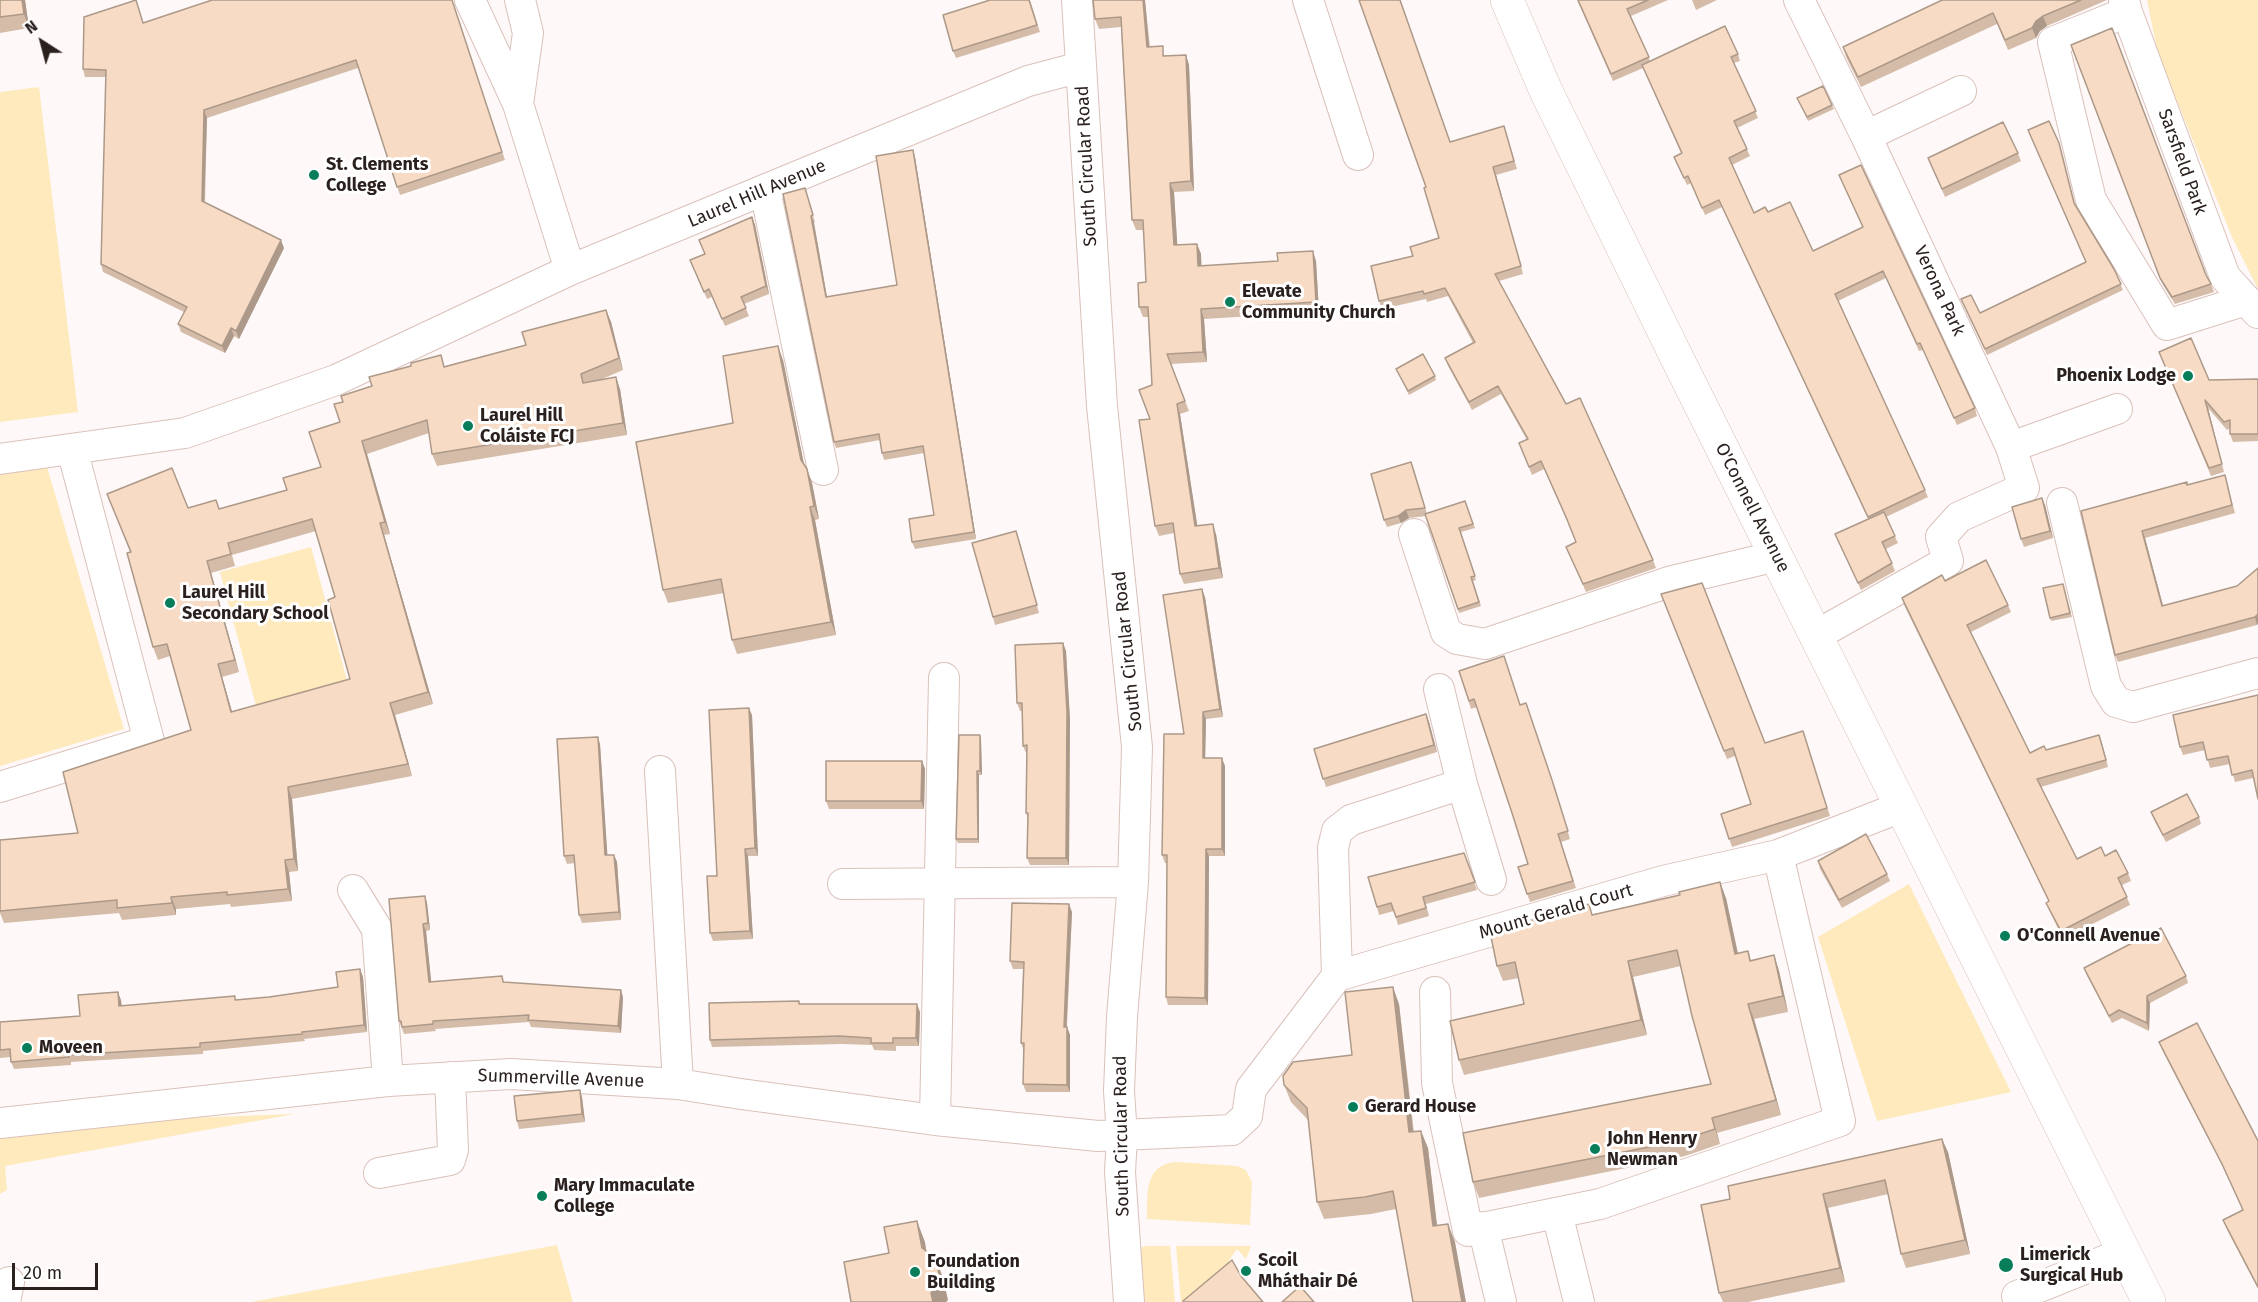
<!DOCTYPE html>
<html>
<head>
<meta charset="utf-8">
<style>
  body { margin:0 }
  #map { position:relative; width:2258px; height:1302px; overflow:hidden; background:#fef9f8; font-family:"Fira Sans",sans-serif }
  canvas { display:block }
  .north { position:absolute; left:12px; top:12px; width:60px; height:60px; -webkit-text-stroke:4px #fff; paint-order:stroke; rotate:324deg; font-size:16px; font-weight:700; line-height:24px; text-align:center; color:#2a211e }
  .north::after { content:''; display:block; margin:auto; width:21px; height:27px; background:#2a211e; clip-path:polygon(50% 0,100% 100%,50% 72%,0 100%) }
  .scale { position:absolute; left:12px; top:1263px; width:86px; height:27px; box-sizing:border-box; border:3px solid #2a211e; border-top:0; padding-left:8px; font-size:18px; line-height:21px; white-space:nowrap; color:#2a211e; -webkit-text-stroke:4px #fff; paint-order:stroke }
</style>
</head>
<body>
<div id="map">
<canvas width="2258" height="1302"></canvas>
<div class="north">N</div>
<div class="scale">20 m</div>
</div>
<script>
const g = document.querySelector('canvas').getContext('2d');
g.lineJoin = 'round';
function fill(path, color) { g.fillStyle = color; g.fill(path, 'evenodd'); }
function strokePath(path, color, width, dash) { g.strokeStyle = color; g.lineWidth = width; g.lineCap = dash ? 'butt' : 'round'; g.setLineDash(dash || []); g.stroke(path); }
function label(font, color, halo, rows, align = 'center') {
  g.font = font + ' "Fira Sans",sans-serif'; g.lineWidth = 6; g.setLineDash([]); g.textBaseline = 'middle'; g.strokeStyle = halo; g.fillStyle = color; for (const [text, x, y, turn = 0] of rows) {
    g.save(); g.translate(x, y); g.rotate((+turn || 0) * Math.PI / 180); g.textAlign = isNaN(turn) ? turn : align; if (halo) g.strokeText(text, 0, 0); g.fillText(text, 0, 0); g.restore();
  }
}
fill(new Path2D(`
  M2147 0H2258V289L2232 237 2158 54Z
  M39 87 78 412 0 422V92Z
  M45 460 124 729 0 766V466Z
  M311 547 348 684 257 709 220 572Z
  M1909 884 2011 1092 1877 1121 1818 937Z
  M295 1114 5 1166 7 1190 0 1194V1137L129 1120Z
  M1176 1162 1237 1166 1246 1170 1252 1182 1250 1225 1147 1219C1148 1195 1143 1165 1176 1162Z
  M557 1245 573 1302H251Z
  M1146 1246H1170L1175 1302H1142L1138 1255 1140 1248Z
  M1176 1246H1251L1246 1259 1237 1249 1230 1259 1228 1267 1192 1302H1181Z`), '#feeabd');
const minor = new Path2D(`
  M470 0 518 104 570 270
  M1077 0 1102 406 1137 747 1133 882 1122 1017 1119 1091 1122 1136 1120 1172 1129 1302
  M1308 0 1358 155
  M1799 0 1866 136 1961 91
  M2124 0 2127 12 2225 277 2258 313
  M2127 12 2053 42 2091 200 2167 325 2246 300
  M518 104 528 33 520 0
  M1866 136 2011 447
  M765 190 823 470
  M0 459 185 433 336 380 570 270 1028 81 1081 67
  M2062 503 2106 686 2116 702 2133 707 2258 673
  M1414 534 1446 632 1457 639 1485 644 1672 581 1777 556
  M1815 636 1948 561 1941 537 1959 517 2024 488 2011 447 2117 409
  M1439 689 1462 784
  M660 771 678 1084
  M0 787 149 741 72 449
  M843 884 1133 882
  M353 890 377 929 388 1081
  M1337 976 1663 881 1778 855 1901 807
  M1435 992 1437 1083 1468 1231 1600 1204 1840 1121 1778 855
  M935 1120 944 678
  M0 1123 388 1081 511 1074 678 1084 741 1094 935 1120 1098 1136 1232 1130 1247 1116 1251 1089 1337 976 1333 848 1337 831 1351 820 1462 784 1491 880
  M379 1173 450 1160 453 1150 450 1077
  M1557 1213 1579 1302
  M1483 1227 1501 1302
  M2017 1296 2124 1253
  M5 1302 9 1282`);
const major = new Path2D(`
  M1507 0 1546 91 1674 352 2149 1302`);
strokePath(minor, '#dac1ba', 32);
strokePath(major, '#dac1ba', 34);
strokePath(minor, '#fff', 30);
strokePath(major, '#fff', 33);
fill(new Path2D(`
  M0 0H25L29 28 0 33Z
  M452 0 505 160 400 195 358 68 207 118 205 203 284 248 239 339 234 336 225 353 181 332 178 324 184 312 103 272 101 264 106 77H85L83 69 143 23Z
  M1030 0 1040 32 956 58 953 51Z
  M1145 0 1150 47 1166 56 1186 55 1189 65 1194 191 1174 192 1177 245 1197 244 1201 254V266L1316 261 1319 312 1204 319 1207 362 1171 364 1189 411 1180 414 1197 526 1216 534 1223 578 1184 584 1180 574 1174 533 1159 536 1155 526 1150 419 1152 385 1148 317H1143L1139 307 1146 282 1144 230H1136L1132 220 1121 27 1099 29 1095 19Z
  M1577 0H1668L1631 16 1650 61 1738 54 1740 61 1734 63 1758 118 1737 128 1750 156 1732 165 1754 213 1768 212 1813 251 1863 228 1839 175 1975 408 1977 416 1957 425 1923 350 1919 351 1886 278 1838 301 1928 497 1886 517 1898 543 1886 549 1895 571 1861 590 1835 534 1868 519 1722 207 1705 215 1691 183 1687 185 1677 164 1674 157 1681 153 1643 68 1613 81Z
  M1692 0H1717L1696 10Z
  M1942 0H2107L2047 26 2040 31 2036 38 2008 50 1997 24 1861 87 1846 57 1843 47Z
  M2071 45 2211 284 2214 292 2175 304 2163 285Z
  M1799 101 1832 105 1834 109 1808 121Z
  M1504 126 1517 169 1496 175 1523 274 1499 281 1653 560 1656 568 1586 592 1566 547 1576 542 1569 525 1544 469 1532 475 1519 443 1527 440 1501 394 1472 410 1448 366 1445 358 1473 343 1448 296 1427 302 1426 299 1382 309 1379 301 1413 256 1439 238 1426 187 1450 142Z
  M2061 149 2075 205 2114 269 2123 290 1987 355 1961 299 1980 313 2086 262Z
  M913 150 915 157 976 539 915 549 912 542 934 515 924 453 884 460 882 453 880 440 836 448 834 442 805 188 815 222 814 223 827 297 897 285Z
  M2018 153 2021 161 1945 197 1928 158Z
  M752 217 755 225 769 294 744 304 749 316 725 326 712 297 707 299 690 260 704 254Z
  M606 310 611 322 623 370 600 380 620 389 627 435 437 466 432 454 429 433 367 454 390 534 384 535 433 704 395 715 412 776 292 799 298 871 289 872 292 901 231 907 230 904 176 909V915L122 920 119 913 4 923 0 913V840L78 833 191 730 170 656 158 660 153 647 130 552 107 494 188 508 216 500 219 509 287 490 321 467 340 422 445 366 526 345ZM316 531 335 597 350 679 232 712 222 677 239 672 211 573 235 566 232 555Z
  M2162 359 2209 380 2258 379V441L2233 442 2230 434V428L2227 430 2208 408 2224 472 2211 476Z
  M783 360 804 465 807 469 812 483 819 519 815 520 836 635 737 654 732 640 724 593 668 603 663 590 733 423Z
  M1396 369 1435 376 1436 380 1409 395Z
  M1414 469 1427 514 1465 501 1475 528 1461 532 1476 580 1473 581 1481 606 1459 613 1426 516 1409 518 1401 523 1387 527 1384 520Z
  M2227 483 2235 513 2145 538 2163 606 2237 586 2258 568 2257 625 2118 662 2115 655 2081 511 2188 485Z
  M2045 505 2053 538 2024 547 2021 539Z
  M1019 539 1039 613 995 625 993 617Z
  M1945 581 2008 605 2011 612 1971 632 2030 753 2046 750 2099 735 2102 743 2108 767 2041 787 2077 859 2105 856 2128 873 2131 881 2122 885 2130 905 2063 939 2049 910 2046 903 2049 902 1904 605 1902 598Z
  M2063 584 2072 617 2051 621 2050 618Z
  M1661 594 1765 743 1803 731 1830 816 1732 847 1721 814 1751 804 1735 756 1727 759Z
  M1205 597 1223 717 1206 719 1205 758 1225 766V856H1209L1208 1005H1168L1166 997 1167 863H1165L1162 855 1184 734Z
  M1063 643 1066 651 1070 720 1069 865H1030L1027 858 1028 819 1026 813 1027 753H1026L1023 746 1022 711H1020L1017 703Z
  M1459 671 1520 705 1555 788 1570 839 1561 842 1576 888 1530 902 1518 867 1528 864 1513 816 1477 707 1471 709Z
  M2258 695 2253 778 2235 782 2230 764 2210 768 2205 750 2183 755 2180 747Z
  M752 715 758 856H748L753 939 713 941 710 933 717 876Z
  M1429 722 1437 752 1326 787 1314 749Z
  M980 735 981 739 982 775H979V843H958L956 839Z
  M600 744 607 855H614L617 862 621 920 582 923 579 915 575 863 567 864 564 856Z
  M922 761 925 769 924 809H829L826 801Z
  M2151 812 2199 817 2201 824 2166 842 2154 820Z
  M1464 853 1477 890 1426 904 1429 916 1398 925 1394 911 1379 915 1377 907Z
  M1818 861 1887 874 1890 881 1842 908 1820 869Z
  M1726 898 1738 953 1748 951 1751 960 1774 955 1779 971 1788 1012 1754 1019 1781 1115 1717 1133 1720 1144 1685 1156 1479 1198 1473 1182 1711 1084 1681 966 1633 977 1647 1035 1464 1075 1459 1060 1524 1004 1519 978 1503 981 1497 966 1593 914Z
  M427 903 430 930 426 931 431 982 502 976 504 982 623 997 621 1033 531 1027 529 1022 435 1029 436 1031 404 1034 399 1021Z
  M1072 912 1067 1027 1070 1035V1092H1026L1023 1084 1024 1051 1021 1043 1023 969H1013L1010 961Z
  M2084 968 2186 976 2188 983 2150 1003 2149 1031 2122 1018 2112 1023 2087 976Z
  M360 969 363 977 367 1032 304 1039 305 1041 203 1051V1054L71 1062V1065L14 1069 11 1062V1057L0 1058V1022L80 1016 121 1000 122 1006 236 1000 269 997 338 987Z
  M800 1004 920 1012 919 1046H896V1051L874 1050 872 1045 842 1044 712 1047 710 1040Z
  M1399 1004 1414 1132 1428 1148 1437 1225 1455 1242 1396 1209 1371 1214 1324 1219 1317 1202 1308 1120 1291 1102 1284 1085 1352 1055Z
  M2159 1042 2258 1141V1289L2226 1228 2223 1220 2243 1210 2225 1171 2162 1050Z
  M582 1097 585 1122 519 1129 517 1121Z
  M1948 1152 1970 1254 1906 1268 1901 1254 1888 1194 1828 1208 1845 1282 1748 1302H1723L1719 1293 1730 1199Z`), '#d4bca9');
fill(new Path2D(`
  M22 0H25L29 28 24 14Z
  M1143 0H1145L1150 57 1147 47Z
  M2043 16 2047 26 2040 31 2036 38 2032 28 2036 21Z
  M1186 55 1189 65 1194 191 1191 181Z
  M204 110 207 118 204 209 202 201Z
  M913 150 915 157 976 539 974 532Z
  M1493 167 1496 175 1523 274 1521 266Z
  M1170 183 1174 192 1178 255 1174 245Z
  M811 216 814 223 828 303 826 297Z
  M752 217 755 225 769 294 766 286Z
  M281 240 284 248 239 339 236 331Z
  M1197 244 1201 254 1202 275 1198 266Z
  M1313 251 1316 261 1319 312 1316 302Z
  M1201 309 1204 319 1207 362 1203 352Z
  M606 310 611 322 623 370 619 358Z
  M231 328 234 336 225 353 222 346Z
  M778 346 783 360 806 474 801 460Z
  M616 377 620 389 627 435 623 423Z
  M2205 400 2208 408 2224 472 2222 464Z
  M1177 404 1180 414 1199 536 1195 526Z
  M362 441 367 454 390 534 385 522Z
  M807 469 812 483 819 519 814 506Z
  M2042 498 2045 505 2053 538 2050 531Z
  M810 507 815 520 836 635 831 622Z
  M1406 510 1409 518 1401 523 1398 516Z
  M380 523 384 535 433 704 428 692Z
  M1213 524 1216 534 1223 578 1219 568Z
  M2142 531 2145 538 2165 613 2162 606Z
  M207 561 211 573 239 672 235 660Z
  M1202 589 1205 597 1223 717 1220 709Z
  M2258 614V624L2257 625 2255 617Z
  M1063 643 1066 651 1070 720 1069 865 1066 858Z
  M218 664 222 677 236 725 231 712Z
  M390 703 395 715 412 776 408 764Z
  M749 708 752 715 758 856 755 848Z
  M1203 712 1206 719 1205 766 1203 758Z
  M1426 714 1429 722 1437 752 1434 745Z
  M980 735 981 739 982 775 980 771Z
  M598 737 600 744 608 863 605 855Z
  M1222 758 1225 766V856L1222 849Z
  M922 761 925 769 924 809 921 801Z
  M977 771 979 775V843L978 839Z
  M288 787 292 799 298 871 294 859Z
  M745 849 748 856 753 939 750 931Z
  M1206 849 1209 856 1208 1005 1205 998Z
  M614 855 617 862 621 920 619 912Z
  M285 860 289 872 292 901 288 889Z
  M1720 882 1726 898 1741 969 1735 954Z
  M425 896 427 903 430 930 428 923Z
  M171 897 176 909V915L172 903Z
  M1069 904 1072 912 1066 1035 1064 1027Z
  M423 924 426 931 432 989 429 982Z
  M1774 955 1779 971 1788 1012 1783 996Z
  M1628 961 1633 977 1647 1035 1641 1020Z
  M360 969 363 977 367 1032 364 1025Z
  M1393 987 1399 1004 1415 1150 1409 1132Z
  M621 990 623 997 621 1033 618 1026Z
  M118 992 121 1000 122 1014 119 1006Z
  M2147 996 2150 1003 2149 1031 2147 1023Z
  M917 1004 920 1012 919 1046 916 1038Z
  M1748 1004 1754 1019 1781 1115 1776 1100Z
  M1067 1027 1070 1035V1092L1067 1085Z
  M580 1090 582 1097 585 1122 582 1114Z
  M1712 1118 1717 1133 1720 1144 1715 1129Z
  M1421 1131 1428 1148 1439 1243 1433 1226Z
  M1942 1139 1948 1152 1970 1254 1965 1240Z
  M1823 1194 1828 1208 1845 1282 1840 1268Z
  M917 1221 925 1242 929 1269 922 1248Z
  M1448 1224 1455 1242 1466 1302H1462Z
  M936 1258 943 1278 948 1300 946 1302H933L931 1293Z`), '#ad9989');
const building = new Path2D(`
  M0 0H22L24 14 0 17Z
  M136 0 143 23 212 0H452L502 152 397 187 356 60 204 110 202 201 281 240 236 331 231 328 222 346 178 324 187 307 101 264 106 70 83 69 84 17Z
  M990 0H1029L1037 25 953 51 943 15Z
  M1093 0H1143L1147 47 1163 46V56L1186 55 1191 181 1170 183 1174 245 1197 244 1198 266 1278 261 1277 253 1313 251 1316 302 1201 309 1203 352 1167 354 1185 401 1177 404 1195 526 1213 524 1219 568 1180 574 1173 523 1155 526 1139 420 1150 419 1139 390 1152 385 1148 307H1139L1138 283 1146 282 1143 220H1132L1121 17 1095 19Z
  M1359 0H1400L1450 142 1504 126 1514 161 1493 167 1521 266 1495 274 1566 404 1580 398 1653 560 1583 584 1566 547 1576 542 1566 517 1541 461 1529 467 1519 443 1528 439 1498 386 1469 402 1445 358 1475 342 1445 288 1424 294 1423 291 1379 301 1371 266 1413 256 1410 247 1439 238 1424 188 1426 187Z
  M1578 0H1648L1627 9 1649 57 1611 74Z
  M1942 0H2081L2043 16 2036 21 2032 28 2005 40 1993 13 1858 77 1843 47Z
  M1725 26 1738 54 1731 57 1756 111 1734 121 1747 149 1729 158 1754 213 1765 207 1768 212 1790 202 1813 251 1863 227 1839 175 1861 165 1975 408 1954 418 1920 343 1917 344 1883 271 1835 294 1925 490 1868 517 1719 200 1702 208 1688 176 1684 178 1674 157 1682 153 1642 65Z
  M2112 28 2206 275 2211 284 2172 297 2160 278 2071 45Z
  M1823 86 1832 105 1807 117 1797 98Z
  M2049 121 2059 143 2074 203 2114 269 2121 284 1985 349 1961 299 1971 295 1980 313 2086 262 2028 130Z
  M2003 122 2018 153 1942 189 1928 158Z
  M913 150 974 532 912 542 909 519 934 515 923 446 882 453 879 434 834 442 783 194 805 188 813 215 811 216 826 297 897 285 876 156Z
  M752 217 766 286 741 297 746 308 722 319 709 289 704 292 690 260 705 254 699 240Z
  M606 310 619 358 581 374 583 383 616 377 623 423 432 454 427 420 362 441 385 522 380 523 428 692 390 703 408 764 288 787 294 859 285 860 288 889 227 895V892L171 897 172 903 117 908V900L0 911V840L78 833 63 772 191 730 167 644 153 647 127 553 131 552 107 494 172 468 188 508 216 500 219 509 287 490 283 478 321 467 309 432 340 422 334 404 343 402 341 396 372 386 369 377 411 366V363L441 355 444 367 526 345 522 332ZM312 519 335 597 328 600 350 679 231 712 218 664 235 660 207 561 231 554 228 543Z
  M2191 338 2209 380 2258 379V434H2230V420L2224 422 2205 400 2222 464 2209 468 2159 352Z
  M778 346 801 460 807 469 814 506 810 507 831 622 732 640 721 579 663 590 636 442 733 423 723 356Z
  M1423 354 1435 376 1408 391 1396 369Z
  M1411 462 1425 508 1406 510 1398 516 1384 520 1371 474Z
  M2225 475 2232 505 2142 531 2162 606 2237 586 2258 568V614L2255 617 2115 655 2081 511 2187 482V485Z
  M2042 498 2050 531 2021 539 2012 507Z
  M1465 501 1473 524 1459 528 1475 576 1471 577 1479 602 1458 609 1425 514Z
  M1884 512 1895 536 1882 542 1892 563 1858 583 1835 534Z
  M1016 531 1037 605 993 617 972 543Z
  M1986 560 2008 605 1967 625 2030 753 2044 746 2046 750 2099 735 2106 760 2037 779 2077 859 2101 847 2105 856 2116 850 2128 873 2118 878 2127 897 2061 931 2046 903 2049 901 1902 598 1942 575 1945 581Z
  M1702 583 1765 743 1803 731 1827 808 1729 839 1721 814 1751 804 1733 748 1724 751 1661 594Z
  M2063 584 2070 613 2050 618 2043 588Z
  M1202 589 1220 709 1203 712V758H1222V849H1206L1205 998 1166 997 1167 855H1162L1164 734H1184L1163 595Z
  M1063 643 1067 712 1066 858H1027L1028 813H1026L1027 745 1023 746 1022 703H1017L1015 645Z
  M1504 656 1520 705 1526 703 1552 780 1568 831 1558 834 1573 881 1527 894 1518 867 1528 864 1513 816 1474 699 1469 701 1459 671Z
  M2258 695V799L2252 770 2232 775 2228 756 2207 760 2203 742 2180 747 2173 715Z
  M749 708 755 848 745 849 750 931 710 933 707 876H717L709 710Z
  M1426 714 1434 745 1323 779 1314 749Z
  M959 735H980V771H977L978 839H956Z
  M598 737 605 855H614L619 912 579 915 574 855 564 856 557 739Z
  M826 761H922L921 801H826Z
  M2187 794 2199 817 2163 835 2151 812Z
  M1866 834 1887 874 1839 900 1818 861Z
  M1464 853 1475 882 1423 897 1426 908 1396 917 1391 903 1377 907 1368 877Z
  M1720 882 1735 954 1748 951 1750 961 1774 955 1783 996 1748 1004 1776 1100 1712 1118 1715 1129 1679 1141 1473 1182 1463 1133 1711 1084 1692 1016 1677 950 1628 961 1641 1020 1459 1060 1450 1021 1524 1004 1515 962 1497 966 1490 932 1589 904 1592 915 1680 895 1679 892Z
  M425 896 428 923 423 924 429 982 502 976 503 982 621 990 618 1026 528 1020 529 1015 433 1021V1024L402 1027 401 1021H399L389 899Z
  M1012 903 1069 904 1064 1027H1067V1085L1023 1084 1024 1043H1021L1024 962 1010 961Z
  M2161 928 2186 976 2147 996V1023L2119 1010 2109 1016 2084 968Z
  M360 969 364 1025 302 1032V1034L200 1043V1047L68 1055 69 1057 11 1062 10 1049 0 1050V1022L80 1016 78 995 118 992 119 1006 235 996V1000L269 997 338 987 336 972Z
  M1393 987 1409 1132 1421 1131 1433 1226 1448 1224 1462 1302H1413L1393 1191 1365 1197 1317 1202 1307 1108 1284 1085 1283 1076 1293 1062 1352 1055 1345 992Z
  M799 1001V1004H917L916 1038H893V1043H871V1038L839 1036 710 1040 709 1003Z
  M2197 1023 2258 1141V1287L2223 1220 2243 1210 2222 1164 2159 1042Z
  M580 1090 582 1114 517 1121 514 1096Z
  M1942 1139 1965 1240 1901 1254 1885 1180 1823 1194 1840 1268 1719 1293 1701 1205 1730 1199 1728 1186Z
  M917 1221 922 1248 936 1258 940 1280 931 1293 933 1302H851L844 1262 889 1253 884 1227Z
  M1232 1260 1241 1276 1263 1302H1184L1183 1301Z
  M1300 1286 1314 1302H1282Z`);
fill(building, '#f7dbc4');
strokePath(building, '#ad9989', 1.5);
for (const [x, y, r, color] of [
  [314,175,6,"#087d59"],
  [1230,302,6,"#087d59"],
  [2188,376,6,"#087d59"],
  [468,426,6,"#087d59"],
  [170,603,6,"#087d59"],
  [2005,936,6,"#087d59"],
  [27,1048,6,"#087d59"],
  [1353,1107,6,"#087d59"],
  [1595,1149,6,"#087d59"],
  [542,1196,6,"#087d59"],
  [2006,1265,8,"#087d59"],
  [1246,1271,6,"#087d59"],
  [915,1272,6,"#087d59"]
]) { const dot = new Path2D(); dot.arc(x, y, r, 0, 2 * Math.PI); g.fillStyle = color; g.fill(dot); strokePath(dot, '#fff', 2); }
label('18px', '#2a211e', '#fff', [
  ["Sarsfield Park",2182,162,70],
  ["South Circular Road",1087,166,-93],
  ["Laurel Hill Avenue",757,194,-23],
  ["Verona Park",1939,291,65],
  ["O'Connell Avenue",1752,508,63],
  ["South Circular Road",1128,651,-96],
  ["Mount Gerald Court",1556,912,-16],
  ["Summerville Avenue",561,1079,2],
  ["South Circular Road",1122,1136,-91]
]);
label('bold 18px', '#2a211e', '#fff', [
  ["St. Clements",326,165],
  ["College",326,186],
  ["Elevate",1242,292],
  ["Community Church",1242,313],
  ["Phoenix Lodge",2176,376,"right"],
  ["Laurel Hill",480,416],
  ["Coláiste FCJ",480,437],
  ["Laurel Hill",182,593],
  ["Secondary School",182,614],
  ["O'Connell Avenue",2017,936],
  ["Moveen",39,1048],
  ["Gerard House",1365,1107],
  ["John Henry",1607,1139],
  ["Newman",1607,1160],
  ["Mary Immaculate",554,1186],
  ["College",554,1207],
  ["Limerick",2020,1255],
  ["Surgical Hub",2020,1276],
  ["Scoil",1258,1261],
  ["Mháthair Dé",1258,1282],
  ["Foundation",927,1262],
  ["Building",927,1283]
], 'left');
</script>
</body>
</html>
